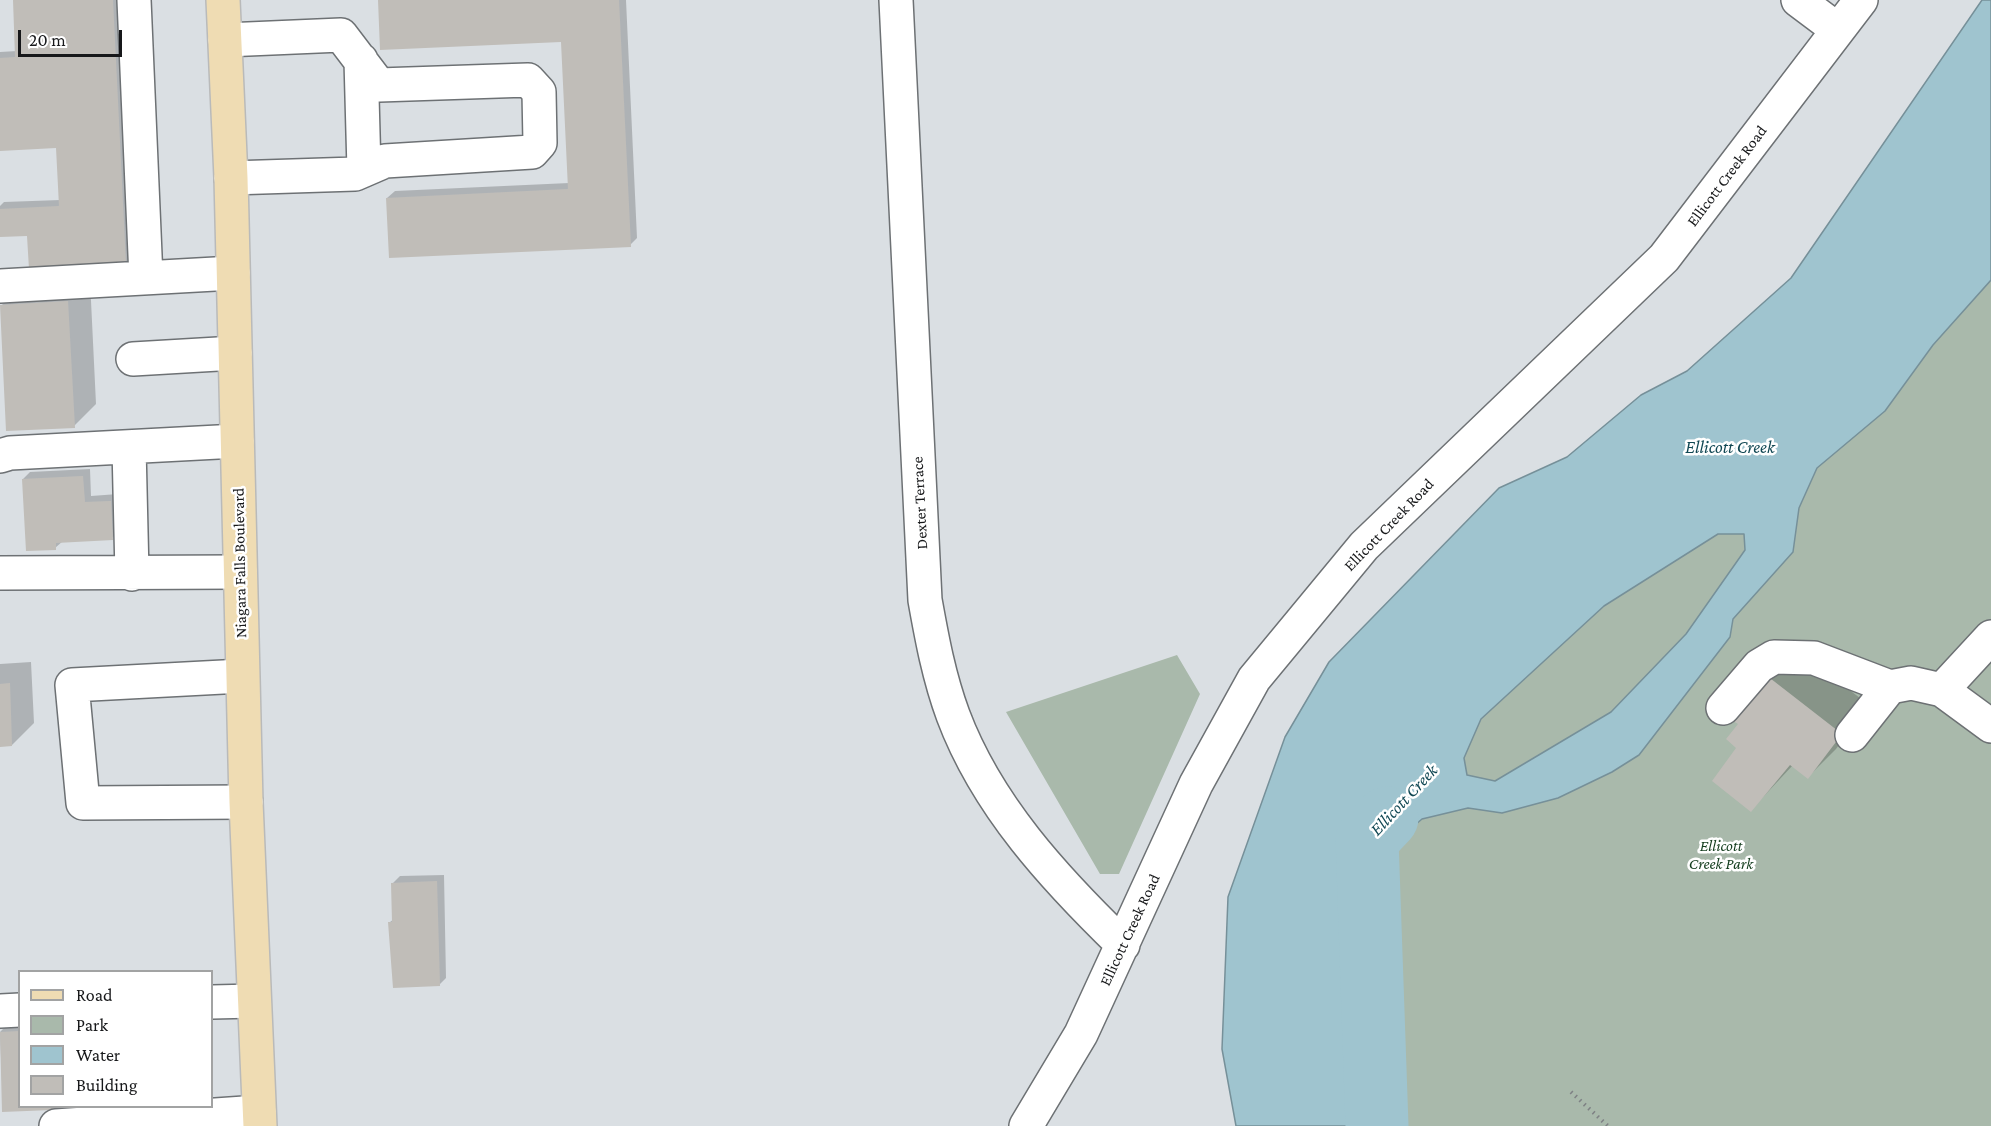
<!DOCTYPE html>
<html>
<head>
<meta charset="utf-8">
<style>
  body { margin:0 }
  #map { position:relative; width:1991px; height:1126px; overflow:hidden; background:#dadfe3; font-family:"Crimson Pro",serif }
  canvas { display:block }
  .legend { position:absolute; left:18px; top:970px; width:195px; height:138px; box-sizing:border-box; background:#fff; border:2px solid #a2a3a3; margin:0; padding:8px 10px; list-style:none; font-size:18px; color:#17181a }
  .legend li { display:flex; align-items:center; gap:12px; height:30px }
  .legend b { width:30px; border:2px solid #a2a3a3 }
  .scale { position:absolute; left:18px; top:30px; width:104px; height:27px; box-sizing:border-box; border:3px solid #17181a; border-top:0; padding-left:8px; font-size:18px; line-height:21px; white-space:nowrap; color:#17181a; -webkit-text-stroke:4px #fff; paint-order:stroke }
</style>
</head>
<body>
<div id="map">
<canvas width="1991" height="1126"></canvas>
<ul class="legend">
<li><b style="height:8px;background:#efdcb3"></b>Road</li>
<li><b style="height:16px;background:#a9b9ab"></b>Park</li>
<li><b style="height:16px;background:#9fc4cf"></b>Water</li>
<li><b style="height:16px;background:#c0bdb8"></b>Building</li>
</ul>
<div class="scale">20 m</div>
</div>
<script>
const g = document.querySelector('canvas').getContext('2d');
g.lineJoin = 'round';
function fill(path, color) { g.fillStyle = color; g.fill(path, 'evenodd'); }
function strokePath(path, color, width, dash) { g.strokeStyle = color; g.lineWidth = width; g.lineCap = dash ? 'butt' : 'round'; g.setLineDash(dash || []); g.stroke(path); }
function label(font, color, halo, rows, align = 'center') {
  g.font = font + ' "Crimson Pro",serif'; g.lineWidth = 5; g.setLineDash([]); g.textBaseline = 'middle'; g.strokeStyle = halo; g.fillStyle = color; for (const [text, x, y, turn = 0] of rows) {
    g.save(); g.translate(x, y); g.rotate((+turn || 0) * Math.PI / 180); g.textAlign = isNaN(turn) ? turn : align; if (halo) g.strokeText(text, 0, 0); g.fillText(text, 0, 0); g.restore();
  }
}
fill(new Path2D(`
  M1991 246V1126H1377L1367 839 1695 487Z
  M1177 655 1200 694 1119 874H1100L1006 712Z`), '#a9b9ab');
const water = new Path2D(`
  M1982 0H1991V280L1933 345 1885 411 1817 468 1799 508 1793 552 1733 619 1730 637 1639 755 1612 772 1558 798 1502 813 1468 808 1422 819 1400 838 1362 913 1359 938 1349 981 1360 1105 1379 1126H1236L1222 1049 1228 897 1285 737 1329 662 1499 488 1567 457 1641 395 1687 371 1791 278ZM1718 534H1744L1745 550 1686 634 1611 712 1495 781 1467 775 1464 758 1481 719 1604 606Z`);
fill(water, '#9fc4cf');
strokePath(water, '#769099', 1.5);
fill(new Path2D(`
  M14 0H120L132 256 125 263 28 234 0 236V206L4 202 60 200 57 146 0 149V52L17 51Z
  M380 0H626L637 238 630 245 387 198 395 191 569 183 562 40Z
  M90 280 96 404 74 426 1 306 22 284Z
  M90 469 91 496 118 494 120 531 112 538 63 541 55 548 23 479 30 472Z
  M1795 648 1869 705 1836 749 1808 777 1793 765 1751 810 1739 748 1740 724 1732 718Z
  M31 662 34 723 12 745H0V664Z
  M444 875 446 978 439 985 390 922 394 919 392 884 400 876Z
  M20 1012V1106H112L3 1110 0 1032Z`), '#0003');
strokePath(new Path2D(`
  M1377 1126 1367 839 1387 818`), '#9fc4cf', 63);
fill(new Path2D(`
  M13 0H113L126 264 29 269 27 236 0 237V209L59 206 56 148 0 151V58L15 57Z
  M378 0H619L631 247 389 258 386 198 568 189 561 42 380 50Z
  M68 301 75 428 6 431 0 305Z
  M83 476 85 502 111 501 113 540 56 543V550L26 551 22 479Z
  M1766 675 1842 734 1808 779 1790 765 1751 812 1712 781 1736 748 1726 739 1738 724 1730 719Z
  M10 683 12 746 0 747V684Z
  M437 881 440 986 393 988 388 922H392L391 883Z
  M20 1031V1106L101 1108 2 1112 0 1032Z`), '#c0bdb8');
const minor = new Path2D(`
  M134 0 146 278
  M896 0 925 600C932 639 939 677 953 715 987 806 1055 879 1123 945
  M1798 0 1838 30
  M225 40 341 35 379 85 528 80 539 92 540 143 532 152 385 161 355 174 231 178
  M361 60 364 170
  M0 286 233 273
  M133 359 235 353
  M129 447 132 574
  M0 456 10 453 237 441
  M0 573 240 572
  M242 676 72 685 83 803 246 802
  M1942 690 1991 637
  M1723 708 1759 666 1774 657 1814 658 1890 687 1911 683 1942 690 1991 726
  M1852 735 1890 687
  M212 1002 254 1001
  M0 1011 20 1010
  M56 1126 259 1112
  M1026 1126 1081 1034 1196 784 1254 679 1364 546 1664 258 1861 0`);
const major = new Path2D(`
  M223 0 231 178 246 802 260 1126`);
strokePath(minor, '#6d7174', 36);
strokePath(major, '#b9baba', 36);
strokePath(new Path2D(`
  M1571 1092 1608 1126`), '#7e8184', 4, [1.5, 4.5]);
strokePath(minor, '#fff', 33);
strokePath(major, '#efdcb3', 33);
label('16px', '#17181a', '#fff', [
  ["Ellicott Creek Road",1727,176,-53],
  ["Dexter Terrace",920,503,-93],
  ["Ellicott Creek Road",1389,525,-46],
  ["Niagara Falls Boulevard",240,563,-91],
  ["Ellicott Creek Road",1130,930,-65]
]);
label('italic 16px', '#133d1d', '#fff', [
  ["Ellicott",1721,846],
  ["Creek Park",1721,864]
]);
label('italic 18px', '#104753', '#fff', [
  ["Ellicott Creek",1730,447],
  ["Ellicott Creek",1404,800,-47]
]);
</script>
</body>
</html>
